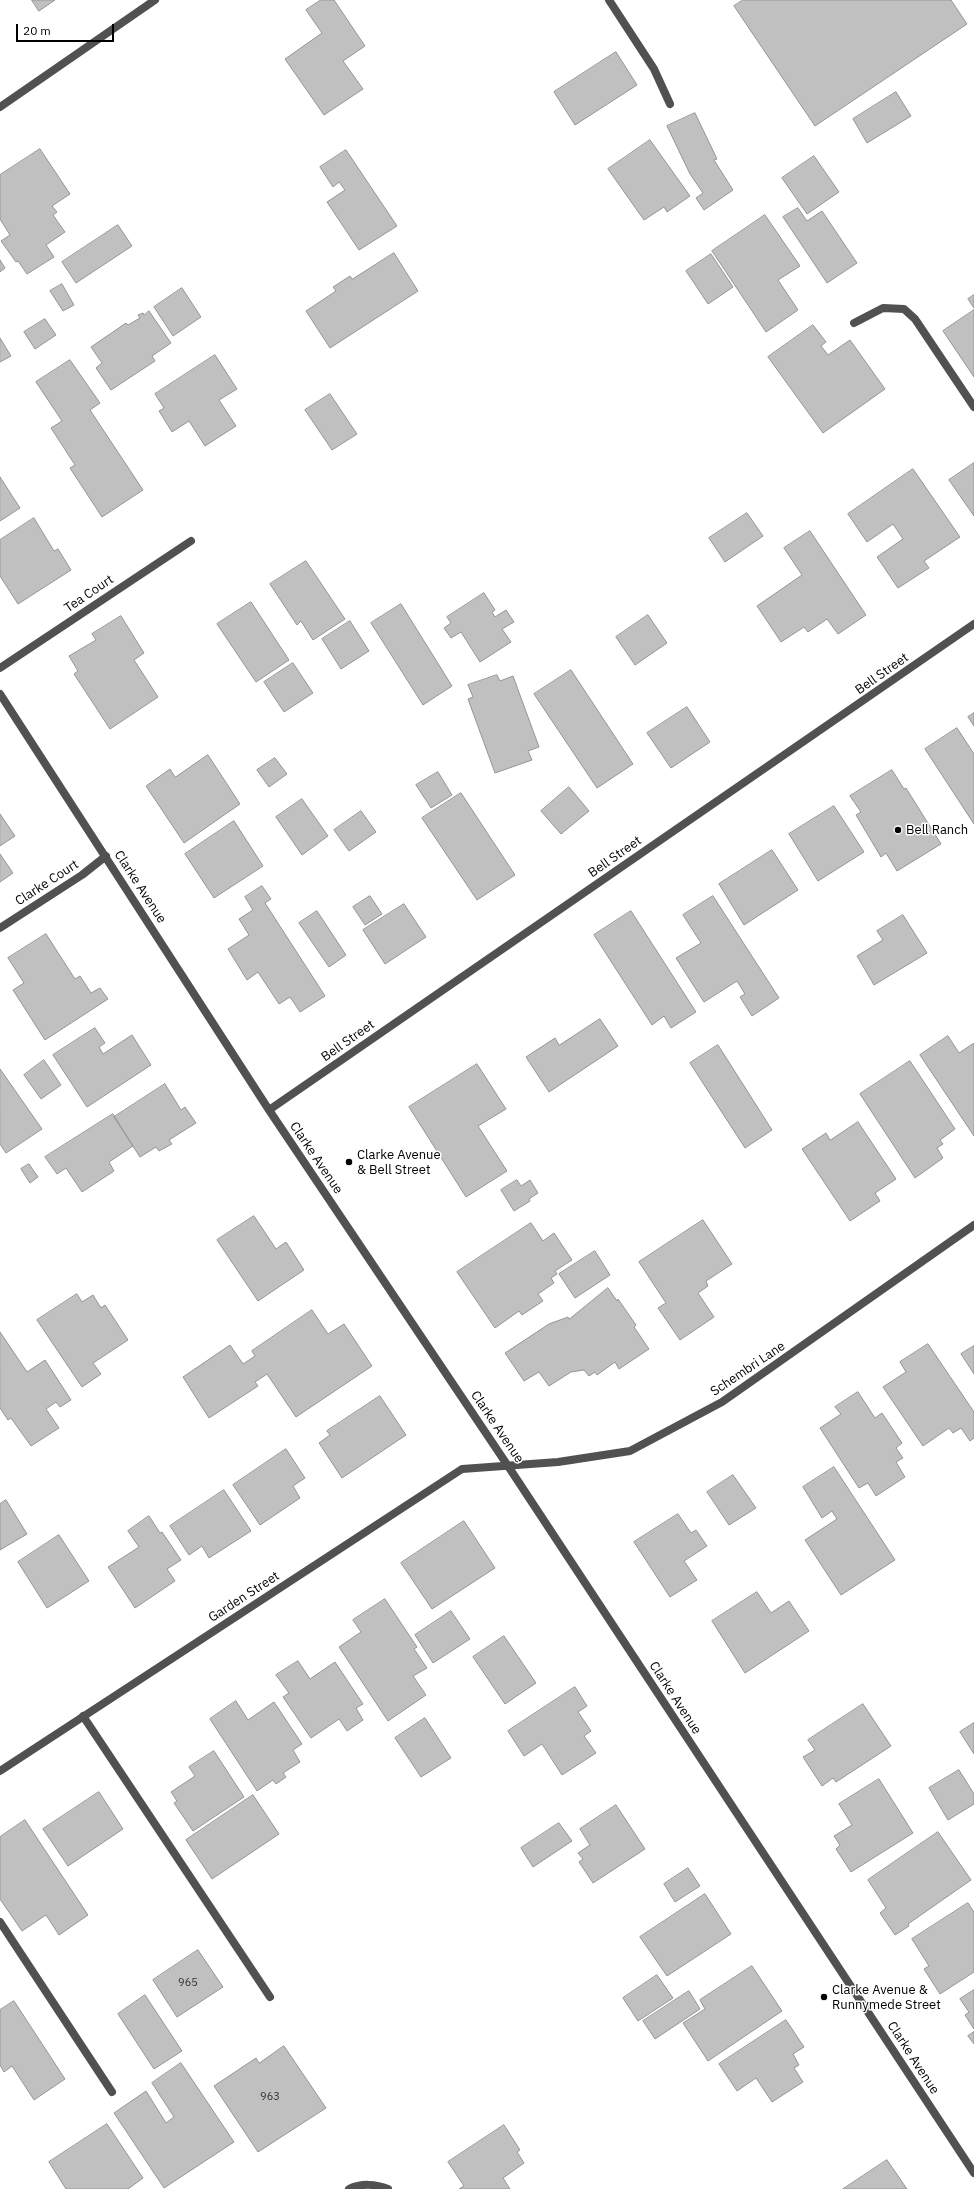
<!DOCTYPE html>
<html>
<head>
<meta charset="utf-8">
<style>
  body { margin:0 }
  #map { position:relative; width:974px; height:2189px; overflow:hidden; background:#fff; font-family:"IBM Plex Sans",sans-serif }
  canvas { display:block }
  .scale { position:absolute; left:16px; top:24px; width:98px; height:18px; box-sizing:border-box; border:2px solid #000; border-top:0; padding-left:5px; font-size:12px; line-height:14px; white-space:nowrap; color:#000; -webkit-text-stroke:3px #fff; paint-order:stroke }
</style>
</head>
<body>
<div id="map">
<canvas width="974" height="2189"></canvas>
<div class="scale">20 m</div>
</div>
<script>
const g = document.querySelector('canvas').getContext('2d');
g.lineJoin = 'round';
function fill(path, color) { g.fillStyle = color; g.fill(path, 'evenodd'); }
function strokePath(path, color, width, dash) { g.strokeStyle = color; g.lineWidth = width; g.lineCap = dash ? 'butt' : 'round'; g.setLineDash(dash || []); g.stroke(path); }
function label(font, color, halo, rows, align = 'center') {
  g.font = font + ' "IBM Plex Sans",sans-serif'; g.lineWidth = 3; g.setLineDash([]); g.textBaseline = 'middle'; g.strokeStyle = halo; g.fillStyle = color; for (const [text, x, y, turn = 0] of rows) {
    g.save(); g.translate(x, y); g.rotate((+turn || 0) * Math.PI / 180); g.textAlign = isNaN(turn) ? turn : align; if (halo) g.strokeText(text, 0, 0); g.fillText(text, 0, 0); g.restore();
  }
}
const building = new Path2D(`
  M32 0H55L39 11Z
  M321 0H334L365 46 343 61 363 89 324 115 285 59 322 33 306 10Z
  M743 0H951L967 24 815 126 734 6Z
  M616 52 637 85 575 125 554 92Z
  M896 92 911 116 867 143 853 119Z
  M695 113 717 159 714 160 733 190 704 210 696 198 703 193 690 174 667 126Z
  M650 140 690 196 667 212 664 207 644 220 608 169Z
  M40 149 70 194 52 206 57 212 53 215 65 232 46 245 54 257 27 274 18 261 16 262 1 241 10 235 0 219V175Z
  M346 150 397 226 359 250 327 202 345 190 339 182 333 187 320 167Z
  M814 156 839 192 807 214 782 178Z
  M798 208 807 221 822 211 857 263 827 283 783 217Z
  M765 215 800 266 778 280 798 310 766 332 712 251Z
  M118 225 132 246 76 283 62 262Z
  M394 253 418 291 330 348 306 311 336 291 333 287 350 276 352 279Z
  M711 254 733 287 708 304 686 271Z
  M0 260 5 268 0 272Z
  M62 284 74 305 63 311 50 291Z
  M182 288 201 317 173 336 154 307Z
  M974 295V308L968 299Z
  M974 310V377L943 331Z
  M149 311 171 343 152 356 155 361 111 390 96 368 102 363 91 347 126 323 128 325 140 318 138 315 143 313 144 315Z
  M45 319 56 335 35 349 24 332Z
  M813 325 826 342 821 346 828 355 850 340 885 389 823 433 768 357Z
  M0 338 11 356 0 362Z
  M215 355 237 389 219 400 236 426 205 446 189 421 172 432 159 411 164 408 155 394Z
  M70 360 100 403 90 410 143 490 102 517 70 468 75 465 51 428 62 421 36 382Z
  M330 394 357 434 332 450 305 410Z
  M974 463V516L949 480Z
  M913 469 960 537 924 561 929 568 898 588 877 557 903 539 893 524 867 542 848 514Z
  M0 477 20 508 0 521Z
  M747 513 763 536 725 562 709 538Z
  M34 518 54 551 58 549 71 570 18 604 0 576V540Z
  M810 531 866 615 838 634 827 619 808 632 804 627 781 642 757 606 802 575 784 548Z
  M306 561 345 619 313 640 301 621 297 625 270 584Z
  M484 593 495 610 492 612 495 617 506 610 514 622 502 629 511 642 480 662 461 632 451 638 444 628 451 623 447 617Z
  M251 602 289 660 256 682 217 624Z
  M401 604 452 686 423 705 371 623Z
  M648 615 667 643 635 665 616 637Z
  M121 616 144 653 134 660 158 697 110 729 74 674 78 671 69 656 96 640 92 634Z
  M350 621 369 651 341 669 322 639Z
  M293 663 313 693 284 712 264 682Z
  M571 670 633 764 597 788 534 694Z
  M497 675 500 681 513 676 539 747 528 751 532 760 495 773 468 699 473 697 468 685Z
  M687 707 710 742 671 768 647 733Z
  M974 713V726L968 717Z
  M957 728 974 754V824L925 749Z
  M208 755 240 804 184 843 146 786 170 769 175 777Z
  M275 758 287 774 269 787 257 770Z
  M892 770 904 789 906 788 941 844 897 871 886 853 881 857 856 815 861 812 850 796Z
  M438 772 452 795 431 808 416 785Z
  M569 787 589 811 561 834 541 811Z
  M461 793 515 875 477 900 422 818Z
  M302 799 328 836 302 855 276 817Z
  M834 806 864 852 818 881 789 834Z
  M361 811 376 832 349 851 334 830Z
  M0 814 15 836 0 846Z
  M234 821 263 866 214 898 185 854Z
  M772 850 798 890 744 925 719 884Z
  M0 854 13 873 0 882Z
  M262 886 271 899 265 903 325 996 300 1012 290 997 279 1004 258 972 247 980 228 949 249 935 239 919 253 910 245 897Z
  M370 896 382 914 365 925 353 907Z
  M713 896 779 998 752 1016 740 997 745 994 737 981 704 1002 676 958 701 943 683 915Z
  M404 904 426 937 385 964 363 930Z
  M317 911 346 955 329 967 299 923Z
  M631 911 696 1012 671 1028 664 1016 652 1025 594 935Z
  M903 915 927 953 874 985 857 956 883 940 877 931Z
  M46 934 75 979 80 976 91 993 100 988 108 999 45 1040 13 990 24 983 8 958Z
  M600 1019 618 1046 549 1092 526 1057 555 1038 559 1045Z
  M95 1028 105 1043 99 1047 103 1054 132 1035 151 1065 87 1107 53 1055Z
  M948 1036 959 1053 974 1043V1136L920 1055Z
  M718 1045 772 1130 745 1148 690 1063Z
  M44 1060 61 1085 41 1099 24 1075Z
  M910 1061 955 1129 940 1140 943 1144 937 1148 943 1158 915 1178 860 1094Z
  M477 1064 506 1109 478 1126 507 1171 466 1197 409 1107Z
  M0 1069 42 1129 6 1153 0 1144Z
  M165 1084 181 1110 185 1107 196 1123 169 1140 172 1144 159 1151 156 1147 140 1157 114 1117Z
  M113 1114 133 1146 109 1162 114 1171 82 1192 66 1168 57 1174 45 1157Z
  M858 1122 896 1179 875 1193 880 1201 850 1221 802 1149 826 1133 830 1140Z
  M29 1164 38 1177 30 1183 21 1169Z
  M517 1180 521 1186 530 1180 538 1193 529 1199 530 1201 514 1211 501 1190Z
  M254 1216 276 1249 286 1242 304 1270 258 1301 217 1240Z
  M703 1220 732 1264 706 1281 708 1286 698 1293 714 1317 680 1340 658 1308 666 1303 639 1262Z
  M531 1223 543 1241 554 1233 572 1260 555 1271 557 1274 551 1278 554 1283 538 1294 543 1301 522 1315 519 1311 495 1328 457 1272Z
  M595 1251 610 1275 575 1298 559 1274Z
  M608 1288 617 1301 618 1299 636 1325 634 1327 649 1349 619 1369 615 1362 597 1375 595 1372 589 1376 584 1370 571 1372 549 1386 539 1372 524 1381 505 1353 549 1324 568 1317 569 1319Z
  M77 1294 82 1302 93 1295 101 1308 105 1305 128 1340 93 1363 101 1374 82 1387 37 1320Z
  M312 1310 328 1334 344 1324 372 1366 296 1417 267 1374 255 1382 258 1386 209 1418 183 1377 230 1345 243 1364 255 1356 252 1351Z
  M0 1332 27 1372 45 1360 71 1400 60 1407 56 1402 46 1409 59 1428 31 1446 11 1418 8 1420 0 1408Z
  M928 1344 974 1412V1438L970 1441 961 1428 953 1433 949 1428 923 1446 883 1387 906 1372 900 1362Z
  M974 1346V1374L961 1354Z
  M858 1392 875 1418 882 1413 902 1443 896 1448 903 1458 896 1462 905 1477 876 1496 868 1483 859 1488 820 1428 841 1414 835 1407Z
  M380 1396 406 1435 342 1478 319 1443 330 1435 327 1431Z
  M286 1449 305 1478 293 1486 300 1498 260 1525 233 1485Z
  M834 1467 895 1560 841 1595 805 1540 837 1519 832 1511 822 1518 803 1487Z
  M733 1475 756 1508 729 1525 707 1492Z
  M224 1490 251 1531 209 1558 202 1546 189 1555 170 1526Z
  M6 1500 27 1534 0 1550V1504Z
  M678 1514 691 1533 696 1530 707 1546 684 1561 697 1580 670 1597 634 1542Z
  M149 1516 160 1533 162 1532 181 1560 167 1569 175 1581 135 1608 108 1567 139 1547 128 1531Z
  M464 1521 495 1568 432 1609 401 1563Z
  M59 1535 89 1581 47 1608 18 1562Z
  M757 1592 771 1613 789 1601 809 1631 745 1673 712 1621Z
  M385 1599 417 1647 414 1649 427 1668 413 1676 426 1695 388 1721 339 1647 361 1632 353 1620Z
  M451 1611 470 1639 433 1663 415 1635Z
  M504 1636 536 1683 505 1704 473 1657Z
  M298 1661 310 1679 335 1662 363 1704 356 1708 363 1720 347 1731 339 1719 311 1738 283 1697 289 1693 276 1675Z
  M575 1687 587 1706 578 1712 591 1731 584 1736 596 1753 562 1775 542 1744 524 1756 508 1731Z
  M236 1701 248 1720 274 1702 302 1744 293 1750 300 1762 283 1773 286 1777 276 1784 273 1780 257 1791 210 1719Z
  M863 1704 891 1746 836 1782 833 1778 822 1786 803 1757 815 1750 808 1740Z
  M425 1718 451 1758 421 1777 395 1738Z
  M974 1723V1754L960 1732Z
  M214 1751 244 1797 193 1831 174 1803 177 1801 171 1792 195 1776 189 1767Z
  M959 1770 974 1794V1804L948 1820 929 1788Z
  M879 1779 913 1833 851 1872 836 1849 840 1845 834 1836 852 1825 839 1804Z
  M99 1792 123 1829 68 1866 43 1829Z
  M253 1795 279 1834 212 1879 186 1840Z
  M616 1805 645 1849 593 1883 579 1862 583 1859 578 1853 590 1845 580 1829Z
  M25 1820 88 1915 59 1935 46 1915 22 1931 0 1899V1837Z
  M559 1823 572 1841 533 1867 521 1848Z
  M938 1832 971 1880 908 1924 909 1926 895 1935 880 1913 886 1908 868 1880Z
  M688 1868 700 1886 675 1902 664 1884Z
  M705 1894 731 1934 667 1976 640 1937Z
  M968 1903 974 1912V1972L940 1994 924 1969 929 1966 912 1939Z
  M198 1950 223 1987 177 2017 153 1980Z
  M752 1966 782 2011 708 2061 683 2023 705 2009 700 2000Z
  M657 1975 673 1998 638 2021 623 1998Z
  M974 1990V2029L965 2015 969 2012 960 1999Z
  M689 1991 700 2009 655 2039 643 2021Z
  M145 1995 182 2051 154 2069 118 2014Z
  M14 2001 65 2079 34 2100 12 2066 4 2072 0 2065V2010Z
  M786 2020 804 2047 793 2054 799 2065 794 2068 803 2082 772 2102 756 2078 737 2091 719 2064Z
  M974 2032V2044L968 2036Z
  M284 2046 326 2108 258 2152 214 2086 256 2058 259 2063Z
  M181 2063 234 2142 164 2188 114 2113 146 2091 166 2123 174 2117 152 2083Z
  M107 2124 143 2178 128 2189H66L49 2162Z
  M504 2125 520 2150 517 2152 524 2163 503 2178 510 2189H459L464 2186 448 2162Z
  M887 2160 907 2189H843Z`);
fill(building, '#c0c0c0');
strokePath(building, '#959595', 1);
strokePath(new Path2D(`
  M609 0 654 69 670 104
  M854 323 883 308 904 309 915 319 974 407
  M83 1716 270 1997
  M0 1922 112 2092`), '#515151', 8);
strokePath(new Path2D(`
  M0 107 155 0
  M0 668 191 541
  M0 694 269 1110 508 1466 974 2173
  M0 928 82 875 106 856
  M269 1110 974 624
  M0 1771 462 1469 558 1462 630 1451 722 1402 974 1225
  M349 2189C361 2183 376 2184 388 2189`), '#515151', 8);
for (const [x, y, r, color] of [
  [898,830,4,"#000"],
  [349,1162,4,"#000"],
  [824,1997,4,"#000"]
]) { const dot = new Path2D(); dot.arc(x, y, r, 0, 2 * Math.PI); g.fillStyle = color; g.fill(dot); strokePath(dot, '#fff', 1.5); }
label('11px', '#303030', null, [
  ["965",188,1983],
  ["963",270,2097]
]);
label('13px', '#000', '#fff', [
  ["Tea Court",89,594,-34],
  ["Bell Street",882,674,-35],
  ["Bell Street",615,857,-35],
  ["Clarke Court",47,883,-33],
  ["Clarke Avenue",140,887,57],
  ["Bell Street",348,1041,-35],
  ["Clarke Avenue",316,1158,56],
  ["Schembri Lane",748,1369,-34],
  ["Clarke Avenue",497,1427,56],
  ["Garden Street",244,1597,-33],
  ["Clarke Avenue",675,1698,57],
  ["Clarke Avenue",913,2058,57]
]);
label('13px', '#000', '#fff', [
  ["Bell Ranch",906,830],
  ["Clarke Avenue",357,1155],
  ["& Bell Street",357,1170],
  ["Clarke Avenue &",832,1990],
  ["Runnymede Street",832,2005]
], 'left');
</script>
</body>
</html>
